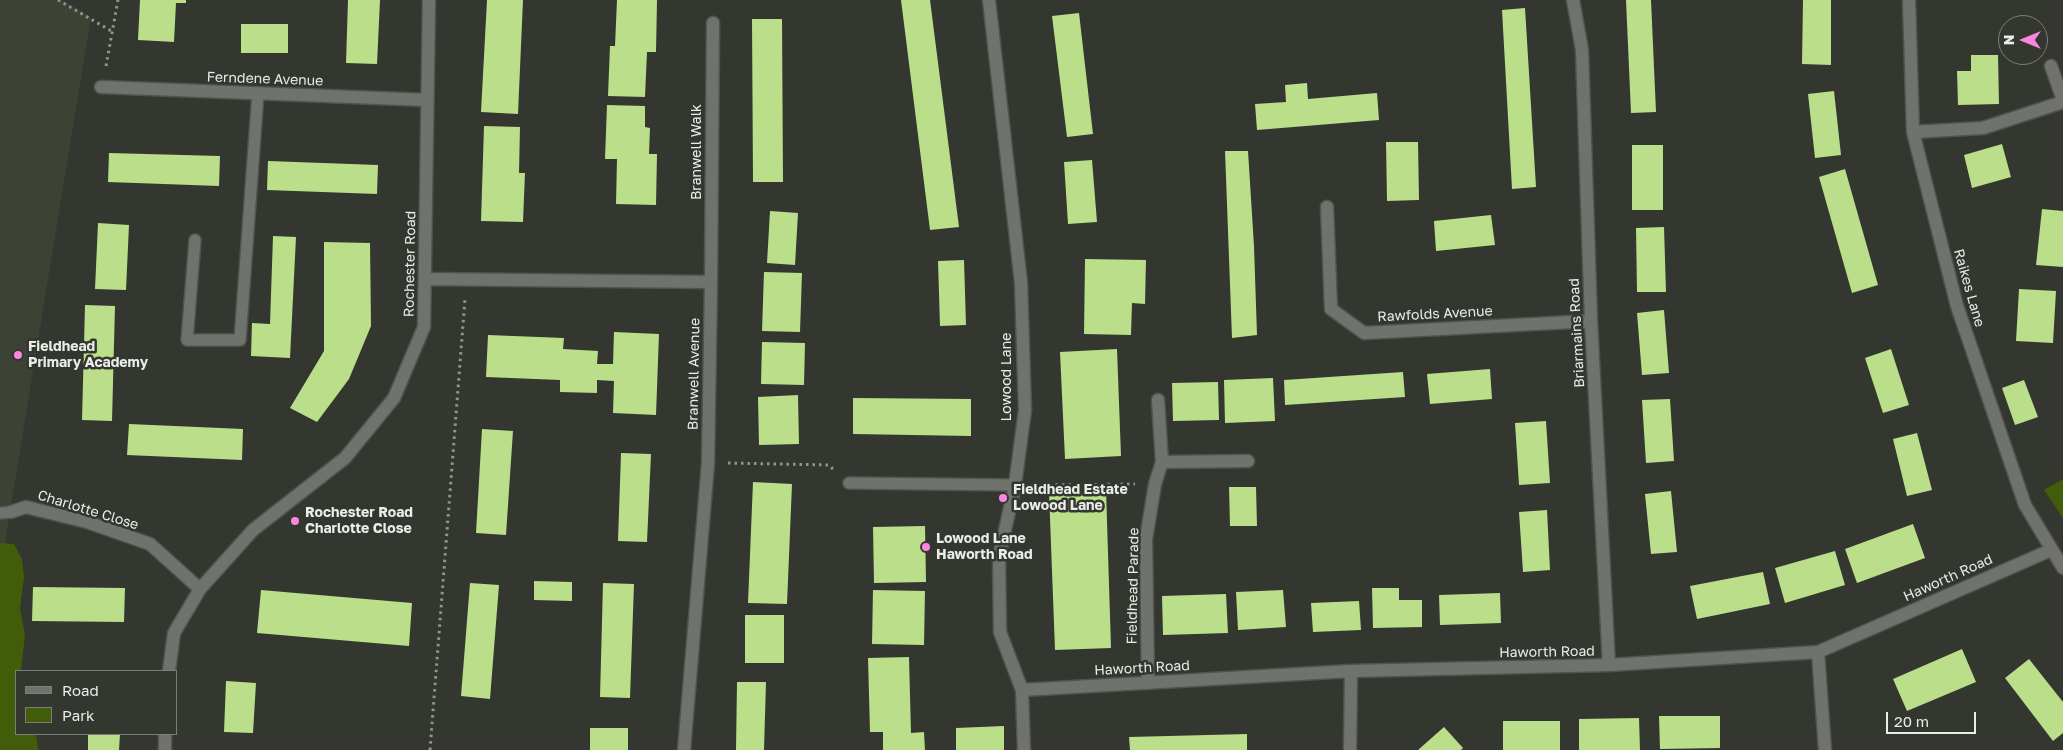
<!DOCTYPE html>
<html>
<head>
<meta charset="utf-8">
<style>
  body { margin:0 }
  #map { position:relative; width:2063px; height:750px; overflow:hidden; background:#333730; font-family:"Golos Text",sans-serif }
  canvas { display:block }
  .legend { position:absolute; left:15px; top:670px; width:162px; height:65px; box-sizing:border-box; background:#333730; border:1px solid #7c7f79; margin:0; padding:6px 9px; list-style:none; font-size:15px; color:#eaece7 }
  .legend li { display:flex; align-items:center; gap:10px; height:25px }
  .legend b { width:25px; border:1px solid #7c7f79 }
  .north { position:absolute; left:1998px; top:15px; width:50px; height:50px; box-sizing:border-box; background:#333730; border:1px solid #7c7f79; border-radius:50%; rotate:270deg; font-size:14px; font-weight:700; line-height:20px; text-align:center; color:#eaece7 }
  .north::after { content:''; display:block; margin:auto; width:18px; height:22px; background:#fe85df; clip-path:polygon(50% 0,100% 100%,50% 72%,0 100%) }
  .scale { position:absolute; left:1886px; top:712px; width:90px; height:22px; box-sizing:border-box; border:2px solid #eaece7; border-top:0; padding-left:6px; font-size:15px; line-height:18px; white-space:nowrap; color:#eaece7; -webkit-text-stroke:4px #333730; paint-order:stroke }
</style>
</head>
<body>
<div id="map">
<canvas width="2063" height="750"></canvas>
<ul class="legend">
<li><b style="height:6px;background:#70726e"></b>Road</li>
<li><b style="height:14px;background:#415d09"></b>Park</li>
</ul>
<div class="north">N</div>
<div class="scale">20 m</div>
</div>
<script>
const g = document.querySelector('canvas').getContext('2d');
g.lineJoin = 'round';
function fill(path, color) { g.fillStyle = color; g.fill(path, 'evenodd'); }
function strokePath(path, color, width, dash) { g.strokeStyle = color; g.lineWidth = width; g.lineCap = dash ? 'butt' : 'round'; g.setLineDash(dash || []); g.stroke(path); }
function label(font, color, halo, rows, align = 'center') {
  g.font = font + ' "Golos Text",sans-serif'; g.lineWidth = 5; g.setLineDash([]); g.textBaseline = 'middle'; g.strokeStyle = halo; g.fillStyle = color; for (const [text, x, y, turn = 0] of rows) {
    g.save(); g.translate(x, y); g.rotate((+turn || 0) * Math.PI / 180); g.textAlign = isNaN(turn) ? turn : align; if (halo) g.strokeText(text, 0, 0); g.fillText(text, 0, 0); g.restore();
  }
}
fill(new Path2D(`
  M0 0H62L91 17 0 573Z`), '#3c4234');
fill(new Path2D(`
  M2063 479V518L2044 490Z
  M0 543 14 544 22 559 24 577 20 608 25 635 21 671H16V734H36L38 750H0Z`), '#415d09');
fill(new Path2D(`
  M140 0H186V3H176L174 42 138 40Z
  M348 0H380L377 64 346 63Z
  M487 0H523L518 114 481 112Z
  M617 0H657L656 52H647L645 97 608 96 610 46H615Z
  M901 0H930L959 227 930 230Z
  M1626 0H1651L1656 112 1631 113Z
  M1803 0H1831V65L1802 64Z
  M1525 8 1536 187 1512 189 1502 10Z
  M1079 13 1093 134 1067 137 1052 16Z
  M752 19H782L783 182H753Z
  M241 24H288V53H241Z
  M1971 55H1998L1999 104 1958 105 1957 71H1971Z
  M1307 83 1308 99 1377 93 1379 120 1257 130 1255 104 1286 102 1285 85Z
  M1834 91 1841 155 1815 158 1808 94Z
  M607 105 645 106V127L650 128 649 154H657L656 205 616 204 617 159H605Z
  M484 126 520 127 519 173H525L523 222 481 221Z
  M1386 142H1418L1419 200 1387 201Z
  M2002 144 2011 177 1972 188 1964 155Z
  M1632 145H1663V210H1632Z
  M1225 151H1248L1254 246 1257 335 1232 338Z
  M109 153 220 156 219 186 108 182Z
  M1092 160 1097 222 1068 224 1064 162Z
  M268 161 378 165 377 194 267 190Z
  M1845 169 1878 285 1852 293 1819 177Z
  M2042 209 2063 211V267L2036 265Z
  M770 211 798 213 795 265 767 263Z
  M1491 215 1495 245 1436 251 1434 221Z
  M98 223 129 225 126 290 95 289Z
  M1664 227 1666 292H1637L1636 228Z
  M273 236 296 237 290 358 251 356 252 323 270 324Z
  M324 242 370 243 371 326 349 379 317 422 290 408 324 351Z
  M1085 259 1146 260 1145 304 1132 303 1131 335 1084 334Z
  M964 260 966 325 940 326 938 261Z
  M764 272 802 273 800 332 762 331Z
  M2019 289 2056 291 2053 343 2016 341Z
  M85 305 115 306 112 421 82 420Z
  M1664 310 1669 373 1642 375 1637 313Z
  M614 332 659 334 656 415 613 413 614 381 597 380V393L560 392V380L486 377 488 335 564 338 563 349 598 351 597 364H613Z
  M762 342 805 343 804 385 761 384Z
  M1117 349 1121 456 1065 459 1060 352Z
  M1891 349 1909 405 1883 413 1865 358Z
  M1490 369 1492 399 1430 404 1427 374Z
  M1403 372 1405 397 1285 405 1284 380Z
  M1273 378 1275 421 1225 423 1224 380Z
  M2024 380 2038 417 2015 425 2002 388Z
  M1218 382 1219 420 1173 421 1172 383Z
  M798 395 799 444 759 445 758 397Z
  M853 398 971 399V436L853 434Z
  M1670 399 1674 461 1646 463 1642 400Z
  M1546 421 1550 483 1519 485 1515 423Z
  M129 424 243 429 242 460 127 455Z
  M482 429 513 431 506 535 476 533Z
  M1917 433 1932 490 1907 496 1893 439Z
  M621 453 651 454 647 542 618 541Z
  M753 482 792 484 787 604 748 603Z
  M1229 487H1256L1257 526H1230Z
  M1106 489 1111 648 1055 650 1049 492Z
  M1671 491 1677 552 1651 554 1645 494Z
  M1547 510 1550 570 1523 572 1519 512Z
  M1913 524 1925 558 1857 583 1845 549Z
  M925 526 926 582 874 583 873 527Z
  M1835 551 1845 585 1785 603 1775 568Z
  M1763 572 1770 604 1697 619 1690 586Z
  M534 581 572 582V601L534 600Z
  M470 583 499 585 490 699 461 696Z
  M603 583 634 584 630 698 600 697Z
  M33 587 125 588 124 622 32 621Z
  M1372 588H1399V600H1422V627L1373 628Z
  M261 590 412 603 409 646 257 633Z
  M873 590 925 591 924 645 872 644Z
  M1283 590 1286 627 1238 630 1236 592Z
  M1500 593 1501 623 1440 625 1439 595Z
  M1226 594 1228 633 1163 635 1162 596Z
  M1359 601 1361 630 1313 632 1311 603Z
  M745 615H784V663H745Z
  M1962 649 1976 682 1907 711 1893 679Z
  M909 657 911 733 924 732 925 750H883V732H870L868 658Z
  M2029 659 2063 702V733L2053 741 2005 678Z
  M226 681 256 683 253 733 224 732Z
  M737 682H766L764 750H736Z
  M1659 716H1720V748L1660 749Z
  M1639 718 1640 750H1579V719Z
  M1503 721H1560V750H1503Z
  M1004 726V750H956V728Z
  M1444 727 1463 748 1461 750H1418Z
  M590 728H628V750H590Z
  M88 734H120L119 750H88Z
  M1247 734V750H1130L1129 737Z`), '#bade8a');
const lane = new Path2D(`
  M195 240 187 340H240L258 93
  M849 483 1015 485
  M0 513 11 512`);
const street = new Path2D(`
  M989 0 1021 283 1025 410 1015 485 999 557 1000 632 1022 690 1024 750
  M1573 0 1582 50 1591 321 1609 665
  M1909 0 1913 132 1957 306 2025 505 2063 568
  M2051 66 2063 100
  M101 87 427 100
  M1913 132 1983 128 2063 102
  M1327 207 1331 309 1364 333 1591 321
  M425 279 711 282 708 463 684 750
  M711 282 713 23
  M1162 462 1248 461
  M11 512 26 507 87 522 150 544 200 589
  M1818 652 1825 750
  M169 671 174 633 200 589 253 530 345 458 394 398 424 327 429 0
  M1148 683 1146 539 1155 484 1162 462 1158 400
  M1022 690 1351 671 1609 665 1818 652 2051 550
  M165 750V734
  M1350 750 1351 671`);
strokePath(lane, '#50544d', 14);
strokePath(street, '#50544d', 15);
strokePath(new Path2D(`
  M58 0 113 32
  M106 66 118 0
  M728 463 828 465 833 469
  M1036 485 1135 484
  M430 750 465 299`), '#92958f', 3, [2.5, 4]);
strokePath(lane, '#70726e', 11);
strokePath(street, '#70726e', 12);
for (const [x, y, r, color] of [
  [18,355,5,"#fe85df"],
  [1003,498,5,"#fe85df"],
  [295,521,5,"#fe85df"],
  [926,547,5,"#fe85df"]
]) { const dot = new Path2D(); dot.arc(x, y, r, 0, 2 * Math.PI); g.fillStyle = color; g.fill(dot); strokePath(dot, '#333730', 2); }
label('14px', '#eaece7', '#333730', [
  ["Ferndene Avenue",265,79,2],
  ["Branwell Walk",697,152,-90],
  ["Rochester Road",410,264,-89],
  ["Raikes Lane",1969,288,74],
  ["Rawfolds Avenue",1435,314,-3],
  ["Briarmains Road",1577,333,-93],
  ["Branwell Avenue",694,374,-89],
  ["Lowood Lane",1007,377,-90],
  ["Charlotte Close",88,510,17],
  ["Haworth Road",1948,578,-24],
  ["Fieldhead Parade",1133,586,-89],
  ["Haworth Road",1547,652,-1],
  ["Haworth Road",1142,668,-3]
]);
label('bold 14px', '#eaece7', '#333730', [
  ["Fieldhead",28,347],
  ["Primary Academy",28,363],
  ["Fieldhead Estate",1013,490],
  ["Lowood Lane",1013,506],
  ["Rochester Road",305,513],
  ["Charlotte Close",305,529],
  ["Lowood Lane",936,539],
  ["Haworth Road",936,555]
], 'left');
</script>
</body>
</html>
